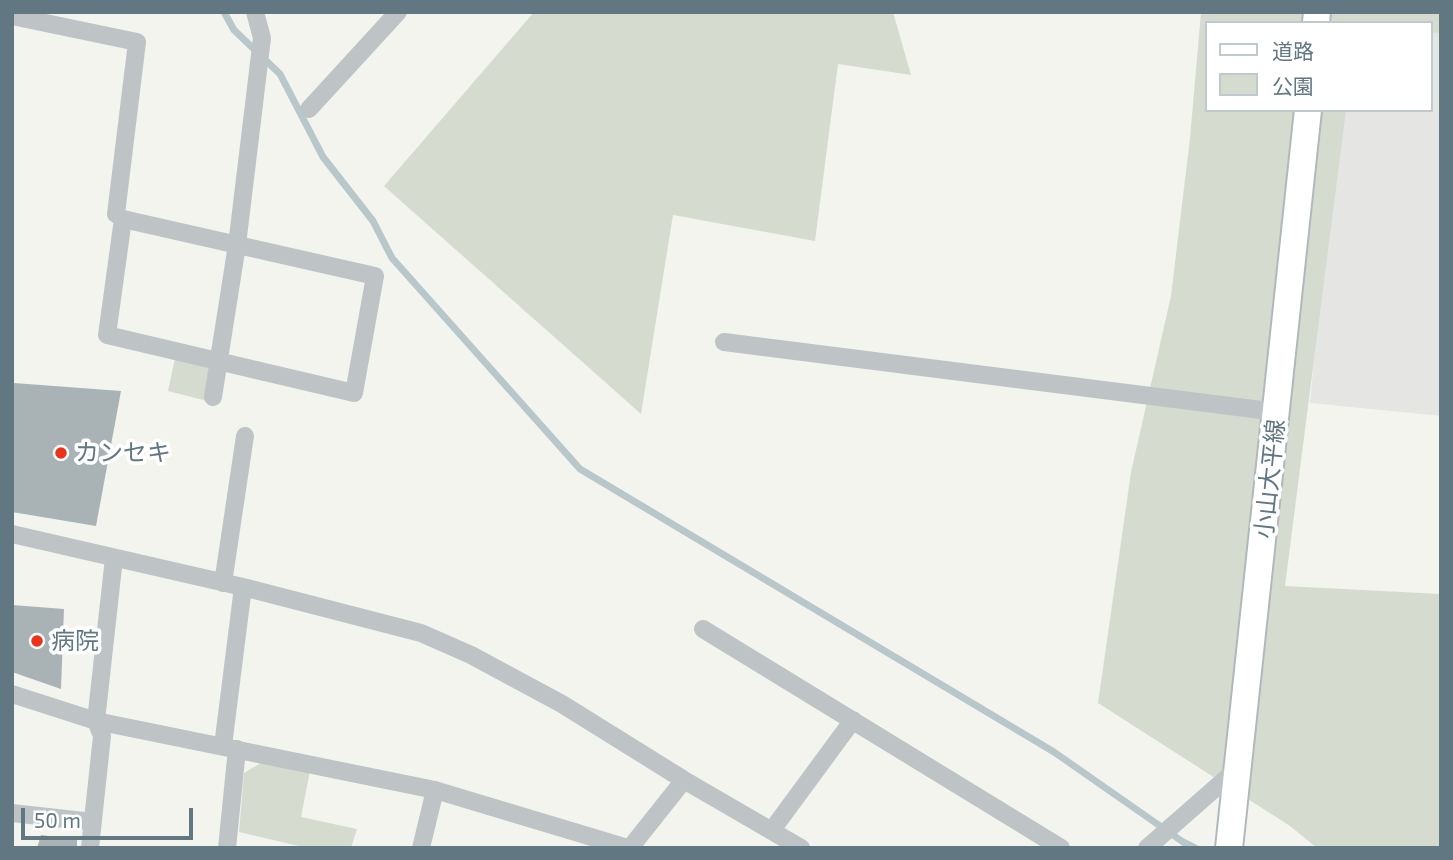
<!DOCTYPE html>
<html>
<head>
<meta charset="utf-8">
<style>
  body { margin:0 }
  #map { position:relative; width:1453px; height:860px; overflow:hidden; background:#f4f4ef; font-family:"Exo 2","Noto Sans JP",sans-serif }
  canvas { display:block }
  .frame { position:absolute; inset:0; border:14px solid #617782; pointer-events:none }
  .legend { position:absolute; left:1205px; top:21px; width:228px; height:91px; box-sizing:border-box; background:#fff; border:2px solid #c0c9cd; margin:0; padding:9px 12px; list-style:none; font-size:21px; color:#617782 }
  .legend li { display:flex; align-items:center; gap:14px; height:35px }
  .legend b { width:35px; border:2px solid #c0c9cd }
  .scale { position:absolute; left:21px; top:808px; width:172px; height:32px; box-sizing:border-box; border:4px solid #617782; border-top:0; padding-left:9px; font-size:21px; line-height:24px; white-space:nowrap; color:#617782; -webkit-text-stroke:5px #fff; paint-order:stroke }
</style>
</head>
<body>
<div id="map">
<canvas width="1453" height="860"></canvas>
<div class="frame"></div>
<ul class="legend">
<li><b style="height:9px;background:#fff"></b>道路</li>
<li><b style="height:19px;background:#d6dbd0"></b>公園</li>
</ul>
<div class="scale">50 m</div>
</div>
<script>
const g = document.querySelector('canvas').getContext('2d');
g.lineJoin = 'round';
function fill(path, color) { g.fillStyle = color; g.fill(path, 'evenodd'); }
function strokePath(path, color, width, dash) { g.strokeStyle = color; g.lineWidth = width; g.lineCap = dash ? 'butt' : 'round'; g.setLineDash(dash || []); g.stroke(path); }
function label(font, color, halo, rows, align = 'center') {
  g.font = font + ' "Exo 2","Noto Sans JP",sans-serif'; g.lineWidth = 7; g.setLineDash([]); g.textBaseline = 'middle'; g.strokeStyle = halo; g.fillStyle = color; for (const [text, x, y, turn = 0] of rows) {
    g.save(); g.translate(x, y); g.rotate((+turn || 0) * Math.PI / 180); g.textAlign = isNaN(turn) ? turn : align; if (halo) g.strokeText(text, 0, 0); g.fillText(text, 0, 0); g.restore();
  }
}
fill(new Path2D(`
  M1441 12V416L1310 403 1337 110H1430V23Z`), '#e5e5e3');
fill(new Path2D(`
  M534 12H893L911 75 838 64 815 241 673 215 641 414 384 186Z
  M1201 12H1441V33L1430 32V23H1206V110H1346L1285 586 1441 594V848H1317L1290 826 1098 703 1131 472 1171 296 1190 138Z
  M175 358 212 368 207 401 168 391Z
  M264 761 310 771 301 817 357 829 351 848H307L239 832 244 773Z`), '#d6dbd0');
strokePath(new Path2D(`
  M224 12 234 30 280 74 323 157 373 221 392 258 580 469 1054 752 1183 842 1195 848`), '#b8c7ca', 7);
fill(new Path2D(`
  M14 383 121 391 96 526 12 512Z
  M12 605 64 609 61 689 12 672Z
  M41 835 77 840V848H37Z`), '#a9b3b6');
const secondary = new Path2D(`
  M1316 23 1317 12
  M1229 848 1308 110`);
strokePath(secondary, '#b1b8bb', 30);
strokePath(new Path2D(`
  M12 16 137 42 116 214 123 219 375 276 354 393 107 335 123 219
  M309 109 398 12
  M724 342 1277 412
  M213 397 237 245 262 38 255 12
  M12 534 243 587 421 633 471 655 562 704 684 780 801 848
  M223 583 245 436
  M703 629 1061 848
  M12 694 96 721 114 558
  M223 746 243 587
  M12 813 93 822
  M772 830 853 720
  M90 848 102 736 96 721 435 790 628 848
  M227 848 237 749
  M421 848 435 790
  M630 848 684 780
  M1147 848 1237 769`), '#bec4c6', 18);
strokePath(secondary, '#fff', 26);
for (const [x, y, r, color] of [
  [61,453,7,"#ec3218"],
  [37,641,7,"#ec3218"]
]) { const dot = new Path2D(); dot.arc(x, y, r, 0, 2 * Math.PI); g.fillStyle = color; g.fill(dot); strokePath(dot, '#fff', 2.5); }
label('24px', '#617782', '#fff', [
  ["カンセキ",75,453],
  ["病院",51,641]
], 'left');
label('24px', '#617782', '#fff', [
  ["小山大平線",1270,479,-84]
]);
</script>
</body>
</html>
